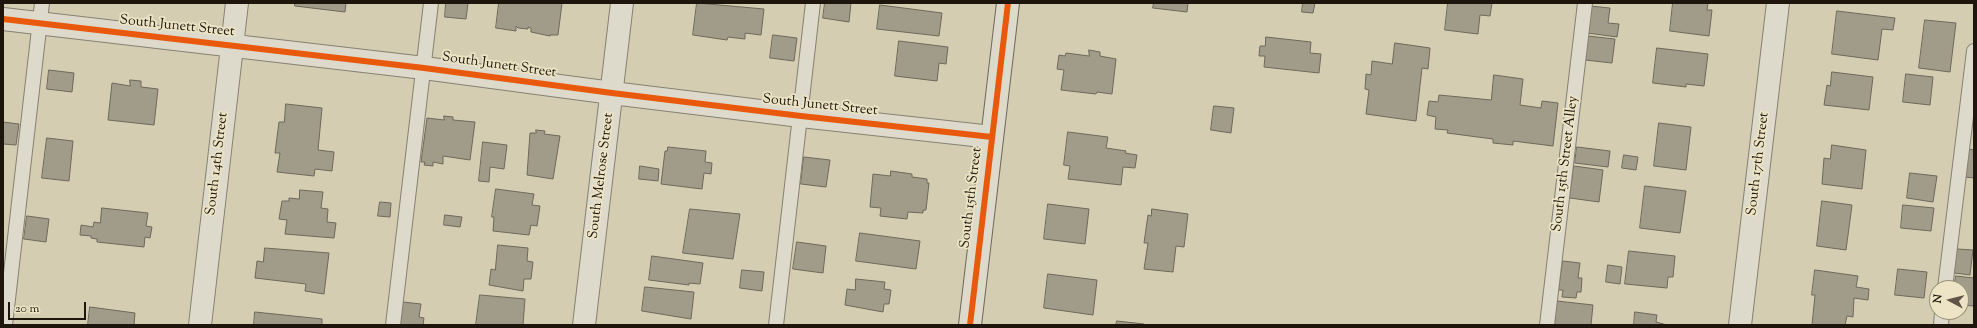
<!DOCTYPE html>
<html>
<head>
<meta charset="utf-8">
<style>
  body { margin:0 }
  #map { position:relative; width:1977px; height:328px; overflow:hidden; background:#d4cdb2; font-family:"Sorts Mill Goudy",serif }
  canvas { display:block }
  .frame { position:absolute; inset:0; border:4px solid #1e150c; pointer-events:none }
  .north { position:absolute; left:1929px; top:280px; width:40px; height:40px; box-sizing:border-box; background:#ece4c4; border:1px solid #9a917a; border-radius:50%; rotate:277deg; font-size:11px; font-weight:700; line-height:16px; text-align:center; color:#1e150c }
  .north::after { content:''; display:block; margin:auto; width:14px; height:18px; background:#5e5546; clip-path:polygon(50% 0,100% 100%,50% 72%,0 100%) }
  .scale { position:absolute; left:8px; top:302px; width:78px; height:18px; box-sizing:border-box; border:2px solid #1e150c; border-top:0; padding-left:5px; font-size:12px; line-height:14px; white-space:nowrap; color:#1e150c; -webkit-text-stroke:3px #ece4c4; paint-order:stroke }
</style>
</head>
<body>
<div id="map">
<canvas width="1977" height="328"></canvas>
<div class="frame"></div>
<div class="north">N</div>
<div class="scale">20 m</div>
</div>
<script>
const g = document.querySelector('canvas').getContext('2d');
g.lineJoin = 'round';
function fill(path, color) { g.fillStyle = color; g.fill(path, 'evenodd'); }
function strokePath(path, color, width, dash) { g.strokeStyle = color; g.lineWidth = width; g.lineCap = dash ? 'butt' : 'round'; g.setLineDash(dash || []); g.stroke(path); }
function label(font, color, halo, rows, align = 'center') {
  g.font = font + ' "Sorts Mill Goudy",serif'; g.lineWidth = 3.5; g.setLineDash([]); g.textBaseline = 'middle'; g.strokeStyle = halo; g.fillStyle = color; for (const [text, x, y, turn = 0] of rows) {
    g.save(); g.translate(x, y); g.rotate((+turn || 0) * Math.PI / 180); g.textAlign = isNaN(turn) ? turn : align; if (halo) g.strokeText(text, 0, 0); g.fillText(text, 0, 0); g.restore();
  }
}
const building = new Path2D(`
  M295 3H346L345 12 295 6Z
  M446 3H468L466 19 445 17Z
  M499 3H562L558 35H550V36L531 32V28L528 27V29L518 28 516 26V31L496 28Z
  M697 3 764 9 761 35 745 33V39L728 37 727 40 693 35Z
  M825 3H851L849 22 823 18Z
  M1154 3H1188L1187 12 1153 8Z
  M1303 3H1315L1313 13 1302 12Z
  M1448 3H1492L1490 16 1480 15 1478 34 1445 30Z
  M1673 3H1708L1707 10H1712L1709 36 1670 31Z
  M880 5 942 13 939 36 877 29Z
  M1590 6 1610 8 1608 23 1619 24 1617 37 1587 33Z
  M1837 11 1895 18 1893 30 1882 29 1878 60 1832 54Z
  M1925 20 1956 23 1950 72 1919 68Z
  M773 35 797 38 794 61 770 58Z
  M1588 36 1615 39 1612 63 1585 60Z
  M1266 37 1311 42 1310 53 1321 54 1319 73 1264 67 1265 56H1259L1260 46H1265Z
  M899 41 948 47 946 64 939 63 937 81 895 76Z
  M1395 43 1430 48 1428 69 1422 68 1416 121 1366 114 1369 90 1365 89 1366 74 1371 75 1372 61 1392 64Z
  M1657 48 1708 54 1704 86 1686 84V87L1653 83Z
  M1089 50 1100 52V56L1116 59 1112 94 1097 92 1096 94 1061 90 1064 70 1057 69 1059 55 1065 56 1066 53 1089 56Z
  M49 70 74 73 72 92 47 89Z
  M1832 72 1873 77 1869 110 1824 105 1827 85 1830 86Z
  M1906 74 1933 77 1930 105 1903 102Z
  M1494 75 1523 79 1520 105 1541 108 1542 101 1558 103 1553 146 1513 141V145L1493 143V139L1447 133 1448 130 1435 129 1436 117 1427 115 1429 101 1438 102 1439 95 1491 100Z
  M130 80 141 81V87L158 89 154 125 108 120 112 83 130 86Z
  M286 104 322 108 318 150 334 152 332 171 315 169 314 176 277 172 280 153H275L279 122H284Z
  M1214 106 1234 108 1231 133 1211 130Z
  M444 116 453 117V120L475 122 470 160 443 156V164L433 162V166L424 165 425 162H421L427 118 444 120Z
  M3 122 19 124 16 145 3 144Z
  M1659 123 1691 127 1686 170 1654 166Z
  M536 130 545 131 544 134 560 136 553 179 527 175 530 133H536Z
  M1068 132 1108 137 1106 148 1126 151 1125 153 1137 155 1135 168 1123 167 1121 185 1068 179 1070 166 1064 165Z
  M47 138 73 141 69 181 42 178Z
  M483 142 507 145 504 169 490 167 489 182 479 181Z
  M1832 145 1866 150 1862 189 1822 184 1824 158 1830 159Z
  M668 147 706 151 705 162 712 163 711 174 704 173 702 189 661 184 665 151H667Z
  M1577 147 1610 151 1608 167 1575 163Z
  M1969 149 1974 150V178L1965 177Z
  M1624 155 1638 157 1636 170 1622 168Z
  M804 157 830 160 826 187 801 184Z
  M640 166 659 169 658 181 639 179Z
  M1574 166 1603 170 1599 202 1570 198Z
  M891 171 912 174V177L927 179V183H929L926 210H923V213L908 212 907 219 880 216 881 208 870 207 873 174 890 176Z
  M1910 173 1937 176 1933 202 1907 198Z
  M1645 186 1686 191 1680 233 1640 228Z
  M496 189 534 194 532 205 540 206 537 226 531 225 529 235 493 231 494 217H492Z
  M300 190 323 192 321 208 328 209 327 222 336 223 334 238 285 234 287 220 279 219 282 201H289V198L299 199Z
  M1822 201 1852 205 1846 250 1817 246Z
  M380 202 391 203 390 217 378 216Z
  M1048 204 1089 209 1085 244 1044 239Z
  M1903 205 1934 208 1931 231 1901 228Z
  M102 208 148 213 146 226 152 227 150 238 145 237 144 247 97 242V239L91 238V236L80 235 81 225 93 227 94 222 100 223Z
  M690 209 740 214 733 259 683 253Z
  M1152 209 1188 214 1184 247 1176 246 1173 272 1144 269 1148 243H1144L1148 215 1151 216Z
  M445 215 462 217 460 227 444 225Z
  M27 216 49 219 46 242 24 239Z
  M860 233 920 241 916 269 856 261Z
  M797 242 826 246 823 273 793 269Z
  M498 245 528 248 527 261 533 262 531 279H524L523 291 489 285 491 269 495 270Z
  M265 248 329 253 324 294 305 291 306 284 255 278 257 261 263 262Z
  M1957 249 1973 250 1970 275 1954 273Z
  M1629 251 1675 256 1673 277H1668L1667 288 1625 284Z
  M652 256 703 263 700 284 689 283V285L649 280Z
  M1563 261 1580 263 1578 278H1582L1581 292H1577L1576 298 1562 297 1563 290H1559Z
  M1608 265 1622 267 1620 284 1606 282Z
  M1898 269 1927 272 1924 298 1895 295Z
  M742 270 764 272 762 291 740 288Z
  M1815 270 1858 276 1856 287 1869 289 1868 300 1854 298 1853 317 1847 316 1845 325H1812L1815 295H1812Z
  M1048 274 1097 280 1093 315 1044 308Z
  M1956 276 1974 278V306L1961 305V288H1954Z
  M856 279 885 282 884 289 891 290 889 304H884L883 312 845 305 847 289 855 290Z
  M645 287 694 292 691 319 642 311Z
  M480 295 525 299 523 325H476Z
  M1557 301 1593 305 1591 325H1555Z
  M403 302 421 304 419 317 424 318 423 325H401Z
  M90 307 135 313 134 325H88Z
  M255 312 322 319V325H254Z
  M1635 312 1657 315 1656 322 1667 325H1634Z
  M1117 321 1144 324V325H1116Z`);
fill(building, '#a19c89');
strokePath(building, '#6d685a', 1);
const lane = new Path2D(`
  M1945 288 1974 51
  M5 325 42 3
  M393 325 431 3
  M776 325 813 3
  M1547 325 1585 3
  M1941 325 1942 312`);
const street = new Path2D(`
  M3 19 424 68 612 93 801 116 992 137
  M200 325 237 3
  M584 325 622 3
  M1740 325 1778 3`);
const secondary = new Path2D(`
  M970 325 1008 3`);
strokePath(lane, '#868171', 16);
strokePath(street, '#868171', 24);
strokePath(secondary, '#6d685a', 24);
strokePath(lane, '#dddacc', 14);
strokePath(street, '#dddacc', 22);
strokePath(secondary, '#dddacc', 22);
strokePath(new Path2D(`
  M3 19 424 68 612 93 801 116 992 137
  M970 325 1008 3`), '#e8590c', 6);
label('14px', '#1e150c', '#ece4c4', [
  ["South Junett Street",177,27,6],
  ["South Junett Street",499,66,8],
  ["South Junett Street",820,106,6],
  ["South 14th Street",218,164,-83],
  ["South 15th Street Alley",1566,164,-83],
  ["South 17th Street",1759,164,-83],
  ["South Melrose Street",602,176,-83],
  ["South 15th Street",972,198,-83]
]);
</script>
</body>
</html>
